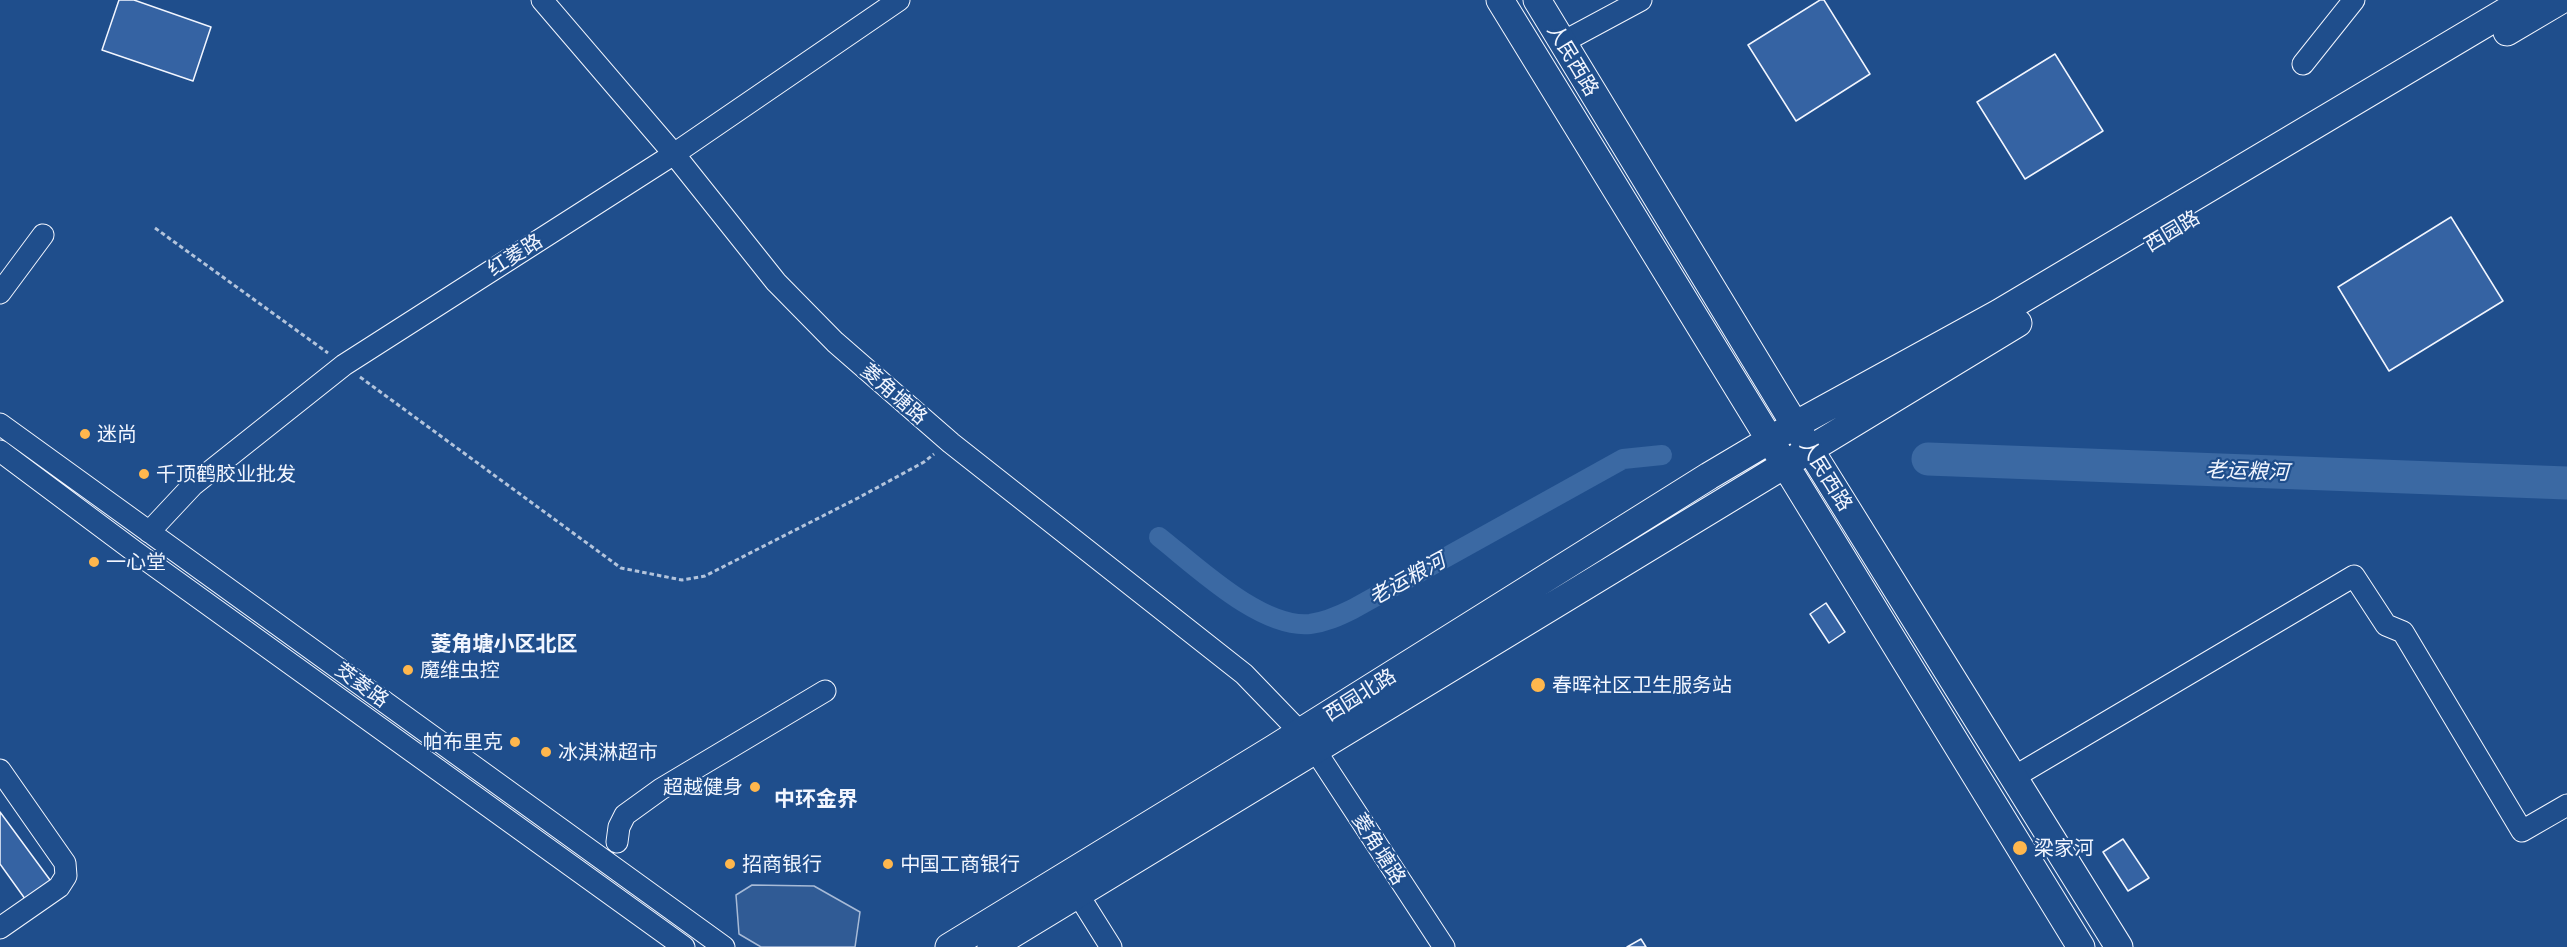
<!DOCTYPE html>
<html>
<head>
<meta charset="utf-8">
<style>
  body { margin:0 }
  canvas { display:block; background:#1f4e8c }
</style>
</head>
<body>
<canvas width="2567" height="947"></canvas>
<script>
const g = document.querySelector('canvas').getContext('2d');
g.lineJoin = 'round';
function fill(path, color) { g.fillStyle = color; g.fill(path, 'evenodd'); }
function strokePath(path, color, width, dash) { g.strokeStyle = color; g.lineWidth = width; g.lineCap = dash ? 'butt' : 'round'; g.setLineDash(dash || []); g.stroke(path); }
function label(font, color, halo, rows, align = 'center') {
  g.font = font + ' "Exo 2","Noto Sans SC",sans-serif'; g.lineWidth = 4.5; g.setLineDash([]); g.textBaseline = 'middle'; g.strokeStyle = halo; g.fillStyle = color; for (const [text, x, y, turn = 0] of rows) {
    g.save(); g.translate(x, y); g.rotate((+turn || 0) * Math.PI / 180); g.textAlign = isNaN(turn) ? turn : align; if (halo) g.strokeText(text, 0, 0); g.fillText(text, 0, 0); g.restore();
  }
}
const parking = new Path2D(`
  M752 885 814 886 860 912 855 947H761L739 934 736 895Z`);
fill(parking, '#305b95');
strokePath(parking, '#a8bbd7', 1.5);
strokePath(new Path2D(`
  M1159 537C1196 566 1261 629 1310 624 1326 622 1339 616 1353 609L1623 459 1662 455`), '#3b69a3', 20);
strokePath(new Path2D(`
  M1928 459 2567 483`), '#3b69a3', 33);
const building = new Path2D(`
  M119 0H134L211 27 193 81 102 50Z
  M1820 0H1824L1870 74 1796 121 1748 45Z
  M2055 54 2103 131 2025 179 1977 102Z
  M2451 217 2503 301 2389 371 2338 287Z
  M1826 603 1845 632 1829 643 1810 614Z
  M0 812 53 884 28 903 0 864Z
  M2123 839 2149 878 2128 891 2103 852Z
  M1641 939 1646 947H1627Z`);
fill(building, '#3563a3');
strokePath(building, '#f2f6ff', 1.5);
const minor = new Path2D(`
  M542 0 674 154 776 282 835 342 951 443 1244 674 1300 732
  M1563 42 1641 0
  M2303 64 2354 0
  M0 293 43 235
  M0 424 724 947
  M0 451 134 551 684 947
  M149 532 193 485 344 365 674 154 899 0
  M1315 750 1444 947
  M0 770 65 863 66 876 59 887 0 928
  M2014 777 2354 576 2386 625 2403 632 2522 831 2567 805
  M617 842 619 827 625 815 661 789 825 691
  M1079 896 1111 947`);
const major = new Path2D(`
  M1500 0 2081 947
  M1537 0 1809 448 2119 947
  M2507 32 2561 0
  M949 947 1273 749 1709 476 1795 425 1999 313 2525 0
  M991 947 2018 323`);
strokePath(minor, '#f2f6ff', 23);
strokePath(major, '#f2f6ff', 29);
strokePath(new Path2D(`
  M155 228 328 353
  M360 377 621 568 682 580 705 576 858 498 924 462 934 454`), '#b3c4dc', 3, [4.5, 3]);
strokePath(minor, '#1f4e8c', 21);
strokePath(major, '#1f4e8c', 27);
for (const [x, y, r, color] of [
  [85,434,6,"#ffb74d"],
  [144,474,6,"#ffb74d"],
  [94,562,6,"#ffb74d"],
  [408,670,6,"#ffb74d"],
  [1538,685,8,"#ffb74d"],
  [515,742,6,"#ffb74d"],
  [546,752,6,"#ffb74d"],
  [755,787,6,"#ffb74d"],
  [2020,848,8,"#ffb74d"],
  [730,864,6,"#ffb74d"],
  [888,864,6,"#ffb74d"]
]) { const dot = new Path2D(); dot.arc(x, y, r, 0, 2 * Math.PI); g.fillStyle = color; g.fill(dot); strokePath(dot, '#1f4e8c', 2); }
label('20px', '#f2f6ff', '#1f4e8c', [
  ["人民西路",1573,60,59],
  ["西园路",2172,231,-31],
  ["红菱路",515,255,-32],
  ["菱角塘路",894,394,41],
  ["人民西路",1826,475,58],
  ["茭菱路",362,685,36],
  ["西园北路",1360,695,-32],
  ["菱角塘路",1379,849,57]
]);
label('20px', '#f2f6ff', '#1f4e8c', [
  ["迷尚",97,434],
  ["千顶鹤胶业批发",156,474],
  ["一心堂",106,562],
  ["魔维虫控",420,670],
  ["春晖社区卫生服务站",1552,685],
  ["帕布里克",503,742,"right"],
  ["冰淇淋超市",558,752],
  ["超越健身",743,787,"right"],
  ["梁家河",2034,848],
  ["招商银行",742,864],
  ["中国工商银行",900,864]
], 'left');
label('italic 21px', '#f2f6ff', '#1f4e8c', [
  ["老运粮河",2247,471,2],
  ["老运粮河",1407,579,-29]
]);
label('bold 21px', '#f2f6ff', '#1f4e8c', [
  ["菱角塘小区北区",504,644],
  ["中环金界",816,799]
]);
</script>
</body>
</html>
